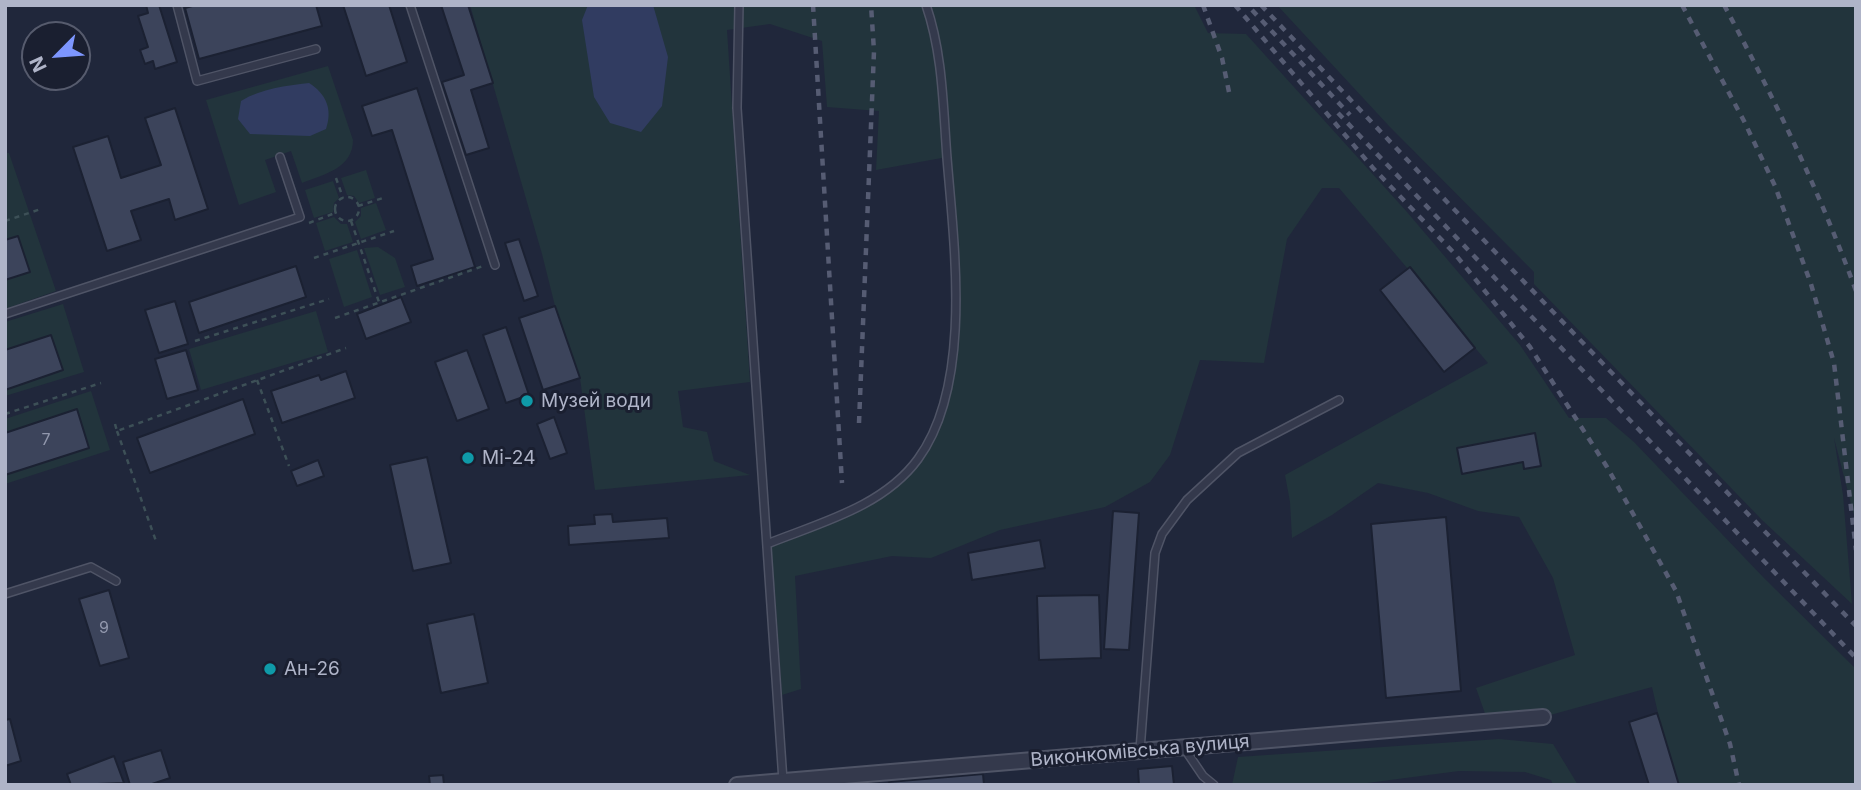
<!DOCTYPE html>
<html>
<head>
<meta charset="utf-8">
<style>
  body { margin:0 }
  #map { position:relative; width:1861px; height:790px; overflow:hidden; background:#20273b; font-family:Inter,sans-serif }
  canvas { display:block }
  .frame { position:absolute; inset:0; border:7px solid #afb4c8; pointer-events:none }
  .north { position:absolute; left:21px; top:21px; width:70px; height:70px; box-sizing:border-box; background:#1a1f30; border:2px solid #565b6d; border-radius:50%; rotate:245deg; font-size:19px; font-weight:700; line-height:28px; text-align:center; color:#afb4c8 }
  .north::after { content:''; display:block; margin:auto; width:24px; height:32px; background:#7d96fe; clip-path:polygon(50% 0,100% 100%,50% 72%,0 100%) }
</style>
</head>
<body>
<div id="map">
<canvas width="1861" height="790"></canvas>
<div class="frame"></div>
<div class="north">N</div>
</div>
<script>
const g = document.querySelector('canvas').getContext('2d');
g.lineJoin = 'round';
function fill(path, color) { g.fillStyle = color; g.fill(path, 'evenodd'); }
function strokePath(path, color, width, dash) { g.strokeStyle = color; g.lineWidth = width; g.lineCap = dash ? 'butt' : 'round'; g.setLineDash(dash || []); g.stroke(path); }
function label(font, color, halo, rows, align = 'center') {
  g.font = font + ' Inter,sans-serif'; g.lineWidth = 6; g.setLineDash([]); g.textBaseline = 'middle'; g.strokeStyle = halo; g.fillStyle = color; for (const [text, x, y, turn = 0] of rows) {
    g.save(); g.translate(x, y); g.rotate((+turn || 0) * Math.PI / 180); g.textAlign = isNaN(turn) ? turn : align; if (halo) g.strokeText(text, 0, 0); g.fillText(text, 0, 0); g.restore();
  }
}
fill(new Path2D(`
  M470 5H1194L1208 33 1246 34 1407 212 1520 345 1569 418H1606L1634 442 1764 578 1856 669V785H1679L1660 722 1652 687 1543 717 1488 722 1476 688 1575 655 1553 578 1519 517 1478 511 1428 493 1378 483 1332 515 1292 538 1290 502 1285 475 1488 363 1339 188H1322L1287 239 1264 363 1200 360 1170 455 1150 482 1105 507 1000 530 931 558 892 556 795 576 801 689 782 695 775 592 767 544 849 512 909 468 932 432 951 365 956 297 947 157 876 170 879 111 827 107 822 41 770 24 727 30 750 382 678 391 683 427 707 432 714 461 750 475 595 490 580 378 555 306 542 254Z
  M1277 5H1856V523L1834 438 1843 495 1852 604 1762 520 1534 284V272L1389 126Z
  M328 66 353 140C353 168 325 174 302 183L291 151 265 160 276 192 239 205 206 100Z
  M5 153H9L56 291 5 309Z
  M366 170 375 198 359 203 354 196 347 195 341 178Z
  M333 181 339 198 334 203 333 212 314 218 305 190Z
  M376 203 386 230 361 239 355 222 361 216V208Z
  M334 217 341 224H347L353 242 325 251 316 223Z
  M378 247 395 258 405 287 380 295 364 248Z
  M357 250 372 297 344 307 329 259Z
  M63 304 84 372 5 396V322Z
  M316 311 328 352 201 390 189 349Z
  M91 391 110 450 5 484V419Z
  M1499 739 1553 744 1578 785H1553L1551 780 1525 772 1459 771 1352 785H1232L1238 757Z`), '#22343c');
fill(new Path2D(`
  M588 5H653L668 57 662 106 641 132 610 123 594 97 582 20Z
  M309 83C326 94 333 109 326 129L310 136 250 134 238 119 241 101C262 88 286 86 309 83Z`), '#313c61');
const building = new Path2D(`
  M146 5H159L177 62 155 69 153 61 145 64 140 50 148 47 138 16 148 13Z
  M196 5H316L322 26 199 59 185 8Z
  M343 5H389L407 62 366 76Z
  M441 5H468L493 83 471 90 489 148 466 155 442 82 464 75Z
  M417 88 475 267 417 286 411 266 433 259 392 130 372 136 362 106Z
  M175 108 208 209 175 220 169 199 131 211 141 240 107 251 73 147 108 136 121 178 161 165 145 118Z
  M18 236 30 272 5 280V240Z
  M519 239 538 296 524 301 505 243Z
  M296 266 306 297 199 333 189 302Z
  M1410 267 1475 348 1444 372 1380 290Z
  M401 297 411 322 366 339 357 314Z
  M175 301 188 344 159 353 145 310Z
  M555 306 580 378 543 390 519 318Z
  M506 327 529 395 506 403 483 335Z
  M51 335 63 370 5 390V350Z
  M186 350 198 390 167 399 155 359Z
  M467 350 489 409 457 421 435 362Z
  M346 371 355 398 282 423 271 391 319 375 321 380Z
  M243 399 255 434 150 473 137 438Z
  M77 409 89 448 5 475V433Z
  M554 417 567 453 550 459 537 424Z
  M1535 433 1541 466 1524 469 1523 462 1462 474 1457 448Z
  M427 457 451 563 413 571 390 465Z
  M318 460 324 476 297 486 291 471Z
  M1113 511 1139 513 1129 650 1104 649Z
  M612 514 613 522 667 518 669 538 569 545 568 526 595 524 594 515Z
  M1446 517 1461 691 1386 698 1371 524Z
  M1040 540 1045 568 972 580 968 553Z
  M109 590 129 658 100 666 79 599Z
  M1099 595 1101 658 1039 660 1037 596Z
  M474 614 488 683 441 693 427 624Z
  M1657 713 1660 722 1679 785H1649L1629 722Z
  M10 719 21 761 5 766V720Z
  M161 750 170 778 149 785H130L123 762Z
  M114 756 124 783 71 785 67 774Z
  M1172 766 1174 785H1139L1138 769Z
  M983 774 984 785H890L889 782Z
  M443 775 444 785H430L429 776Z`);
fill(building, '#3c445b');
strokePath(building, '#1b2132', 2);
const service = new Path2D(`
  M177 5 197 81 316 49
  M410 5 495 265
  M739 5 737 108 783 781
  M5 314 300 217 280 157
  M767 544C819 523 883 507 918 459 973 384 954 245 947 158 943 107 943 54 926 5
  M5 594 91 567 116 581
  M1184 748 1203 776 1214 785
  M1140 750 1155 553 1162 534 1187 500 1238 453 1339 400`);
const minor = new Path2D(`
  M737 785 1543 717`);
strokePath(service, '#4f5466', 10);
strokePath(minor, '#4f5466', 18);
strokePath(new Path2D(`
  M336 178 343 198
  M335 209a12 12 0 1 1 24 0a12 12 0 1 1-24 0Z
  M358 206 383 198
  M5 221 41 209
  M351 221 380 305
  M309 223 335 213
  M314 258 394 231
  M335 318 486 265
  M195 341 329 299
  M257 380 289 466
  M5 414 101 383
  M115 424 117 431 346 348
  M117 431 157 544`), '#3d5057', 2.5, [5, 5]);
strokePath(service, '#34394c', 7);
strokePath(minor, '#34394c', 14);
strokePath(new Path2D(`
  M813 5 842 483
  M1203 5 1222 58 1229 92
  M1235 5 1373 168 1455 254 1530 347 1607 467 1676 591 1730 744 1739 785
  M1261 5 1448 203 1856 626
  M1682 5 1744 121 1775 186 1811 284 1834 363 1856 550
  M1724 5C1774 98 1820 192 1856 291
  M1252 10 1350 115
  M1338 113 1856 658
  M859 423 874 51 871 5`), '#565c73', 4.5, [7, 7]);
for (const [x, y, r, color] of [
  [527,401,7,"#0f9aa8"],
  [468,458,7,"#0f9aa8"],
  [270,669,7,"#0f9aa8"]
]) { const dot = new Path2D(); dot.arc(x, y, r, 0, 2 * Math.PI); g.fillStyle = color; g.fill(dot); strokePath(dot, '#1a1f30', 2.5); }
label('16px', '#9298ad', null, [
  ["7",46,440],
  ["9",104,628]
]);
label('19px', '#afb4c8', '#1a1f30', [
  ["Музей води",541,401],
  ["Мі-24",482,458],
  ["Ан-26",284,669]
], 'left');
label('19px', '#afb4c8', '#1a1f30', [
  ["Виконкомівська вулиця",1140,751,-5]
]);
</script>
</body>
</html>
